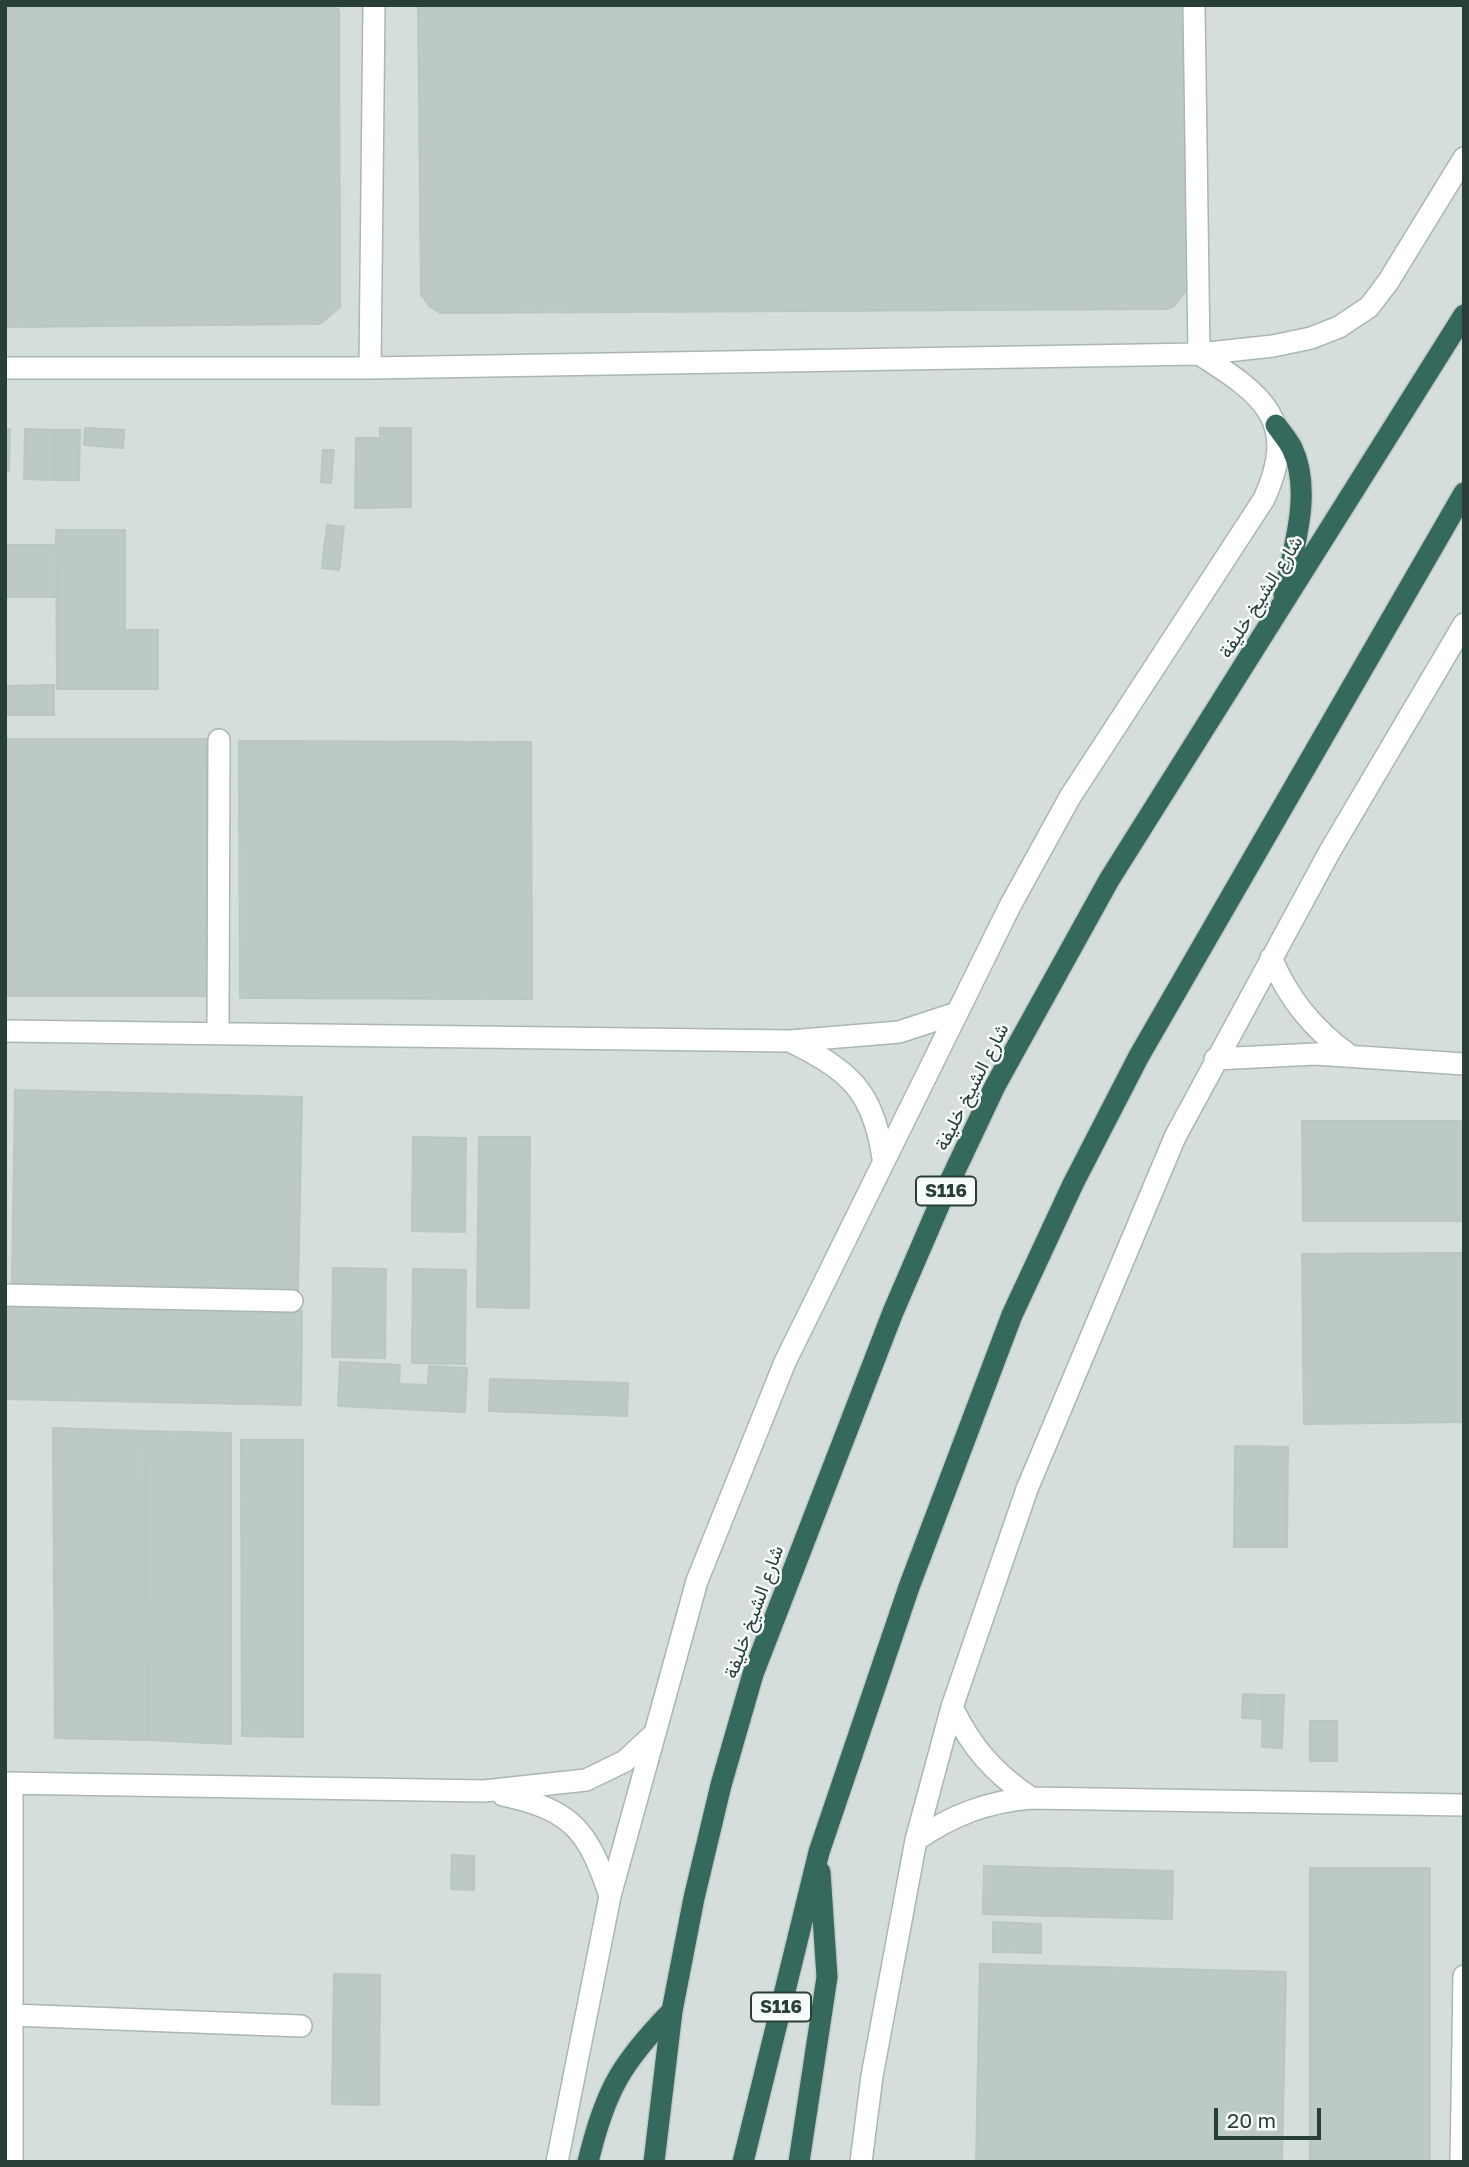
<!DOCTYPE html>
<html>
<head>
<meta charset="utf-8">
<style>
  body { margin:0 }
  #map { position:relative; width:1469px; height:2167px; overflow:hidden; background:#e7eeeb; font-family:"Golos Text",sans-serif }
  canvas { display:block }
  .frame { position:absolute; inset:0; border:7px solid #273f38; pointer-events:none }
  .scale { position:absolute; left:1214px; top:2108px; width:107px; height:32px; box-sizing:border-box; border:4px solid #273f38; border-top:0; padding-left:9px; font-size:21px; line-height:24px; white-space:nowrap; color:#273f38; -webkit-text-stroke:5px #f7fbf9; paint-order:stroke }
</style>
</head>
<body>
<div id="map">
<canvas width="1469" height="2167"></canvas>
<div class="frame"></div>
<div class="scale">20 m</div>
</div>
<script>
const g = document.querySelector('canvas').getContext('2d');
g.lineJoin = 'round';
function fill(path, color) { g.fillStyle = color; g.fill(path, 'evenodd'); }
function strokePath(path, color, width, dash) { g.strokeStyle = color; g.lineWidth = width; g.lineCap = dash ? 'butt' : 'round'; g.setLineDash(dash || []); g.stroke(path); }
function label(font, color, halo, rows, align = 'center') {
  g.font = font + ' "Golos Text",Vazirmatn,sans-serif'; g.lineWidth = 5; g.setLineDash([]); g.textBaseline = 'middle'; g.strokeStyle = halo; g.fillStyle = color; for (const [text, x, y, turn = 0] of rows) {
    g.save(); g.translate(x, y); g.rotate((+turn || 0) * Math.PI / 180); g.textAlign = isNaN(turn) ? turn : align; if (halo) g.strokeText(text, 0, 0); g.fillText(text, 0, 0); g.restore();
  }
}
fill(new Path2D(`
  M5 5H1464V2162H5Z`), '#d5deda');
const building = new Path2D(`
  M5 5H332L339 10 340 307 320 324 5 327Z
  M418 5H1188V282L1185 292 1173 307 1166 309 440 313 429 306 421 294Z
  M85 428 124 430 123 448 84 445Z
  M380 428H411V507L355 508 356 438H380Z
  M5 429H10L9 471H5Z
  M25 429 55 430V480L24 479Z
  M55 430H80L79 480H55Z
  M323 450H334L331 483 321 482Z
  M327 525 344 527 339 570 322 568Z
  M56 530H125V630H158V689H57Z
  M5 545H56L57 597H5Z
  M54 685V715H5V686Z
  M5 739H206L208 996H5Z
  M239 741 531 742 532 999 240 998Z
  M15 1090 302 1097 298 1290 12 1283Z
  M1302 1121H1464V1221H1303Z
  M413 1137 466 1138 465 1232 412 1231Z
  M479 1137H530L529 1308 477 1307Z
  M1464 1253V1422L1304 1424 1302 1254Z
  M333 1268 386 1269 385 1358 332 1357Z
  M413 1269 466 1270 465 1364 412 1363Z
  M5 1305 302 1311 301 1405 5 1399Z
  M340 1362 400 1365 399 1384 428 1385 429 1366 467 1368 465 1412 338 1406Z
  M490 1379 628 1383 627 1416 489 1411Z
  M53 1428 144 1431 148 1740 55 1738Z
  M144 1431 231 1433V1744L148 1740Z
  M241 1440H303V1737L242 1736Z
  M1235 1446 1288 1447 1287 1547H1234Z
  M5 1474H6V1657H5Z
  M1243 1694 1263 1695V1719L1242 1718Z
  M1263 1695H1284L1282 1748 1262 1747Z
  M1310 1721H1337V1761H1310Z
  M452 1855 474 1856V1890L451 1889Z
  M984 1866 1173 1871 1172 1919 983 1914Z
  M1310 1868H1430V2162H1310Z
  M993 1922 1041 1924V1953L993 1952Z
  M980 1964 1286 1972 1282 2162H976Z
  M334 1974 380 1975 379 2105 332 2104Z`);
fill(building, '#bcc9c4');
strokePath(building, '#bac7c1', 2);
const minor = new Path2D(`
  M1194 5 1199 354
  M5 368H370L1199 354 1273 346 1311 338 1339 327 1369 307 1388 282 1464 158
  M370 368 374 5
  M1271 958C1289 999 1312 1028 1349 1055
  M5 1031 790 1041 899 1032 957 1013
  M218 1033 219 740
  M792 1042C850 1071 873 1091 883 1158
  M1215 1059 1316 1054 1464 1064
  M5 1295 292 1301
  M952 1707C971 1747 994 1773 1031 1798
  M5 1783 484 1791 586 1780 625 1761 653 1735
  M503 1795C572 1810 588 1830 610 1896
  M916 1840C953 1815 986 1802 1031 1798L1464 1805
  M12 2015 301 2026
  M12 2162V1783
  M557 2162 610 1896 697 1581 785 1362 1010 906 1070 797 1264 499C1300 420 1262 394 1199 354
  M861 2162 872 2076 916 1840 952 1707 1027 1489 1175 1137 1330 851 1464 624
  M1461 2162 1464 1976`);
const highway = new Path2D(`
  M1276 425C1281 432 1288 440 1292 448 1313 491 1293 550 1284 594
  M588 2162C605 2091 621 2063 672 2011
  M654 2162 672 2011 694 1898 721 1785 753 1674 893 1312 943 1196 995 1086 1109 880 1464 315
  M743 2162 819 1852 909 1587 1012 1315 1073 1184 1139 1056 1464 493
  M799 2162 827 1977 820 1872`);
strokePath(minor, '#aab6b2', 24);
strokePath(highway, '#c3c9c7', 24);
strokePath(minor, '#fff', 21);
strokePath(highway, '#35695d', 21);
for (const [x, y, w] of [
  [946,1191,60],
  [781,2007,60]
]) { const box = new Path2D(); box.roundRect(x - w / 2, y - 14.5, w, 29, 5); g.fillStyle = '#f7fbf9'; g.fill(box); strokePath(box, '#273f38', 2); }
label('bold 18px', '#273f38', null, [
  ["S116",946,1191],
  ["S116",781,2007]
]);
label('19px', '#273f38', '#f7fbf9', [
  ["شارع الشيخ خليفة",1261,597,-58],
  ["شارع الشيخ خليفة",972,1087,-63],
  ["شارع الشيخ خليفة",754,1612,-70]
]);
</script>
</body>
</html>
